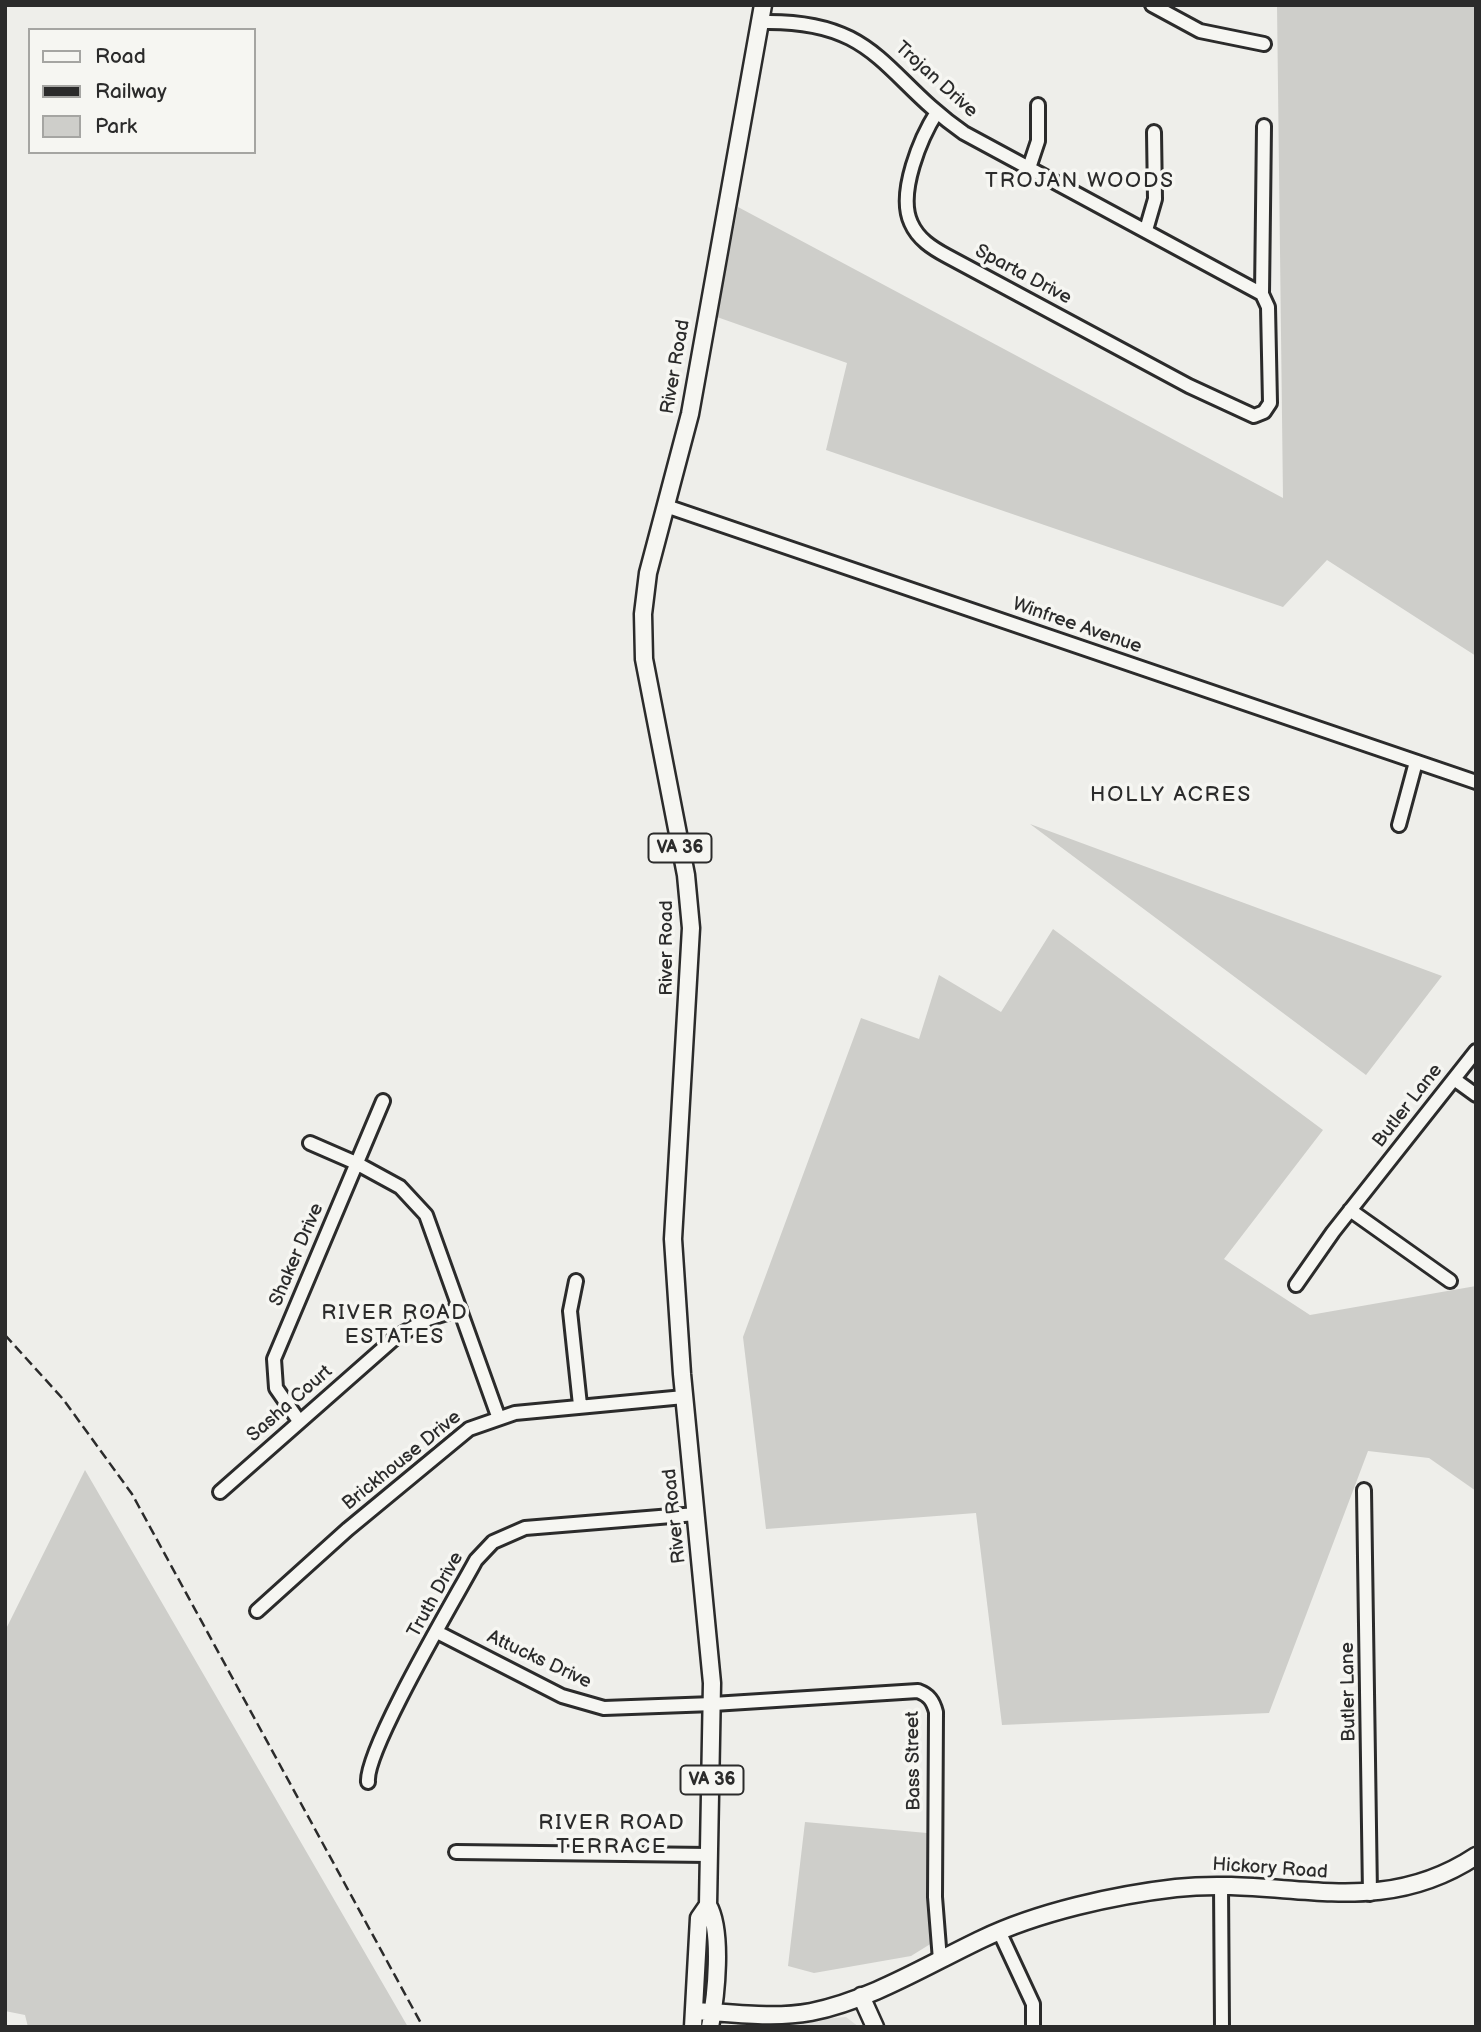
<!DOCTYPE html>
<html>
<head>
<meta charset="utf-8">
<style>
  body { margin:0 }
  #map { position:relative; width:1481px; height:2032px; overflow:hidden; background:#eeeeea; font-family:"Balsamiq Sans",sans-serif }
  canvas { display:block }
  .frame { position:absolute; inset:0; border:7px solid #2b2b2b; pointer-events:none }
  .legend { position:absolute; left:28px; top:28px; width:228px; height:126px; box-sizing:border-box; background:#f6f6f2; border:2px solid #a5a5a2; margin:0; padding:9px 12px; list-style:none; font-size:21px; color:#2b2b2b }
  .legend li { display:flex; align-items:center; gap:14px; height:35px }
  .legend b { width:35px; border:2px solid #a5a5a2 }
</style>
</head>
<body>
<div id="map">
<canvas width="1481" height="2032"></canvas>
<div class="frame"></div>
<ul class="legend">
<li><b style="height:9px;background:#f6f6f2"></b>Road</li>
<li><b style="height:9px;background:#2b2b2b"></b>Railway</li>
<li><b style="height:19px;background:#cececa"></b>Park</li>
</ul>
</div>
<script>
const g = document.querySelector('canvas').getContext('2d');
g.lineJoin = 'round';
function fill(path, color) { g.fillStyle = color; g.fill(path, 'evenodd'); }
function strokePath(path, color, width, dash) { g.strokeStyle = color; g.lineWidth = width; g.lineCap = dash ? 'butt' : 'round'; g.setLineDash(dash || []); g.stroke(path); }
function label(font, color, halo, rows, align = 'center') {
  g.font = font + ' "Balsamiq Sans",sans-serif'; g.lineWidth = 7; g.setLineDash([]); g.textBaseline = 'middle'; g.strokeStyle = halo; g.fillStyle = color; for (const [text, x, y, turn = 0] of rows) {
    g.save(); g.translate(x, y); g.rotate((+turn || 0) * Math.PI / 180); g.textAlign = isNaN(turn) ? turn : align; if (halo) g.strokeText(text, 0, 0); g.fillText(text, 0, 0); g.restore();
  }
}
fill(new Path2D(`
  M846 2017 859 2027H737V2022L769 2023Z`), '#dededb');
fill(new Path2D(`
  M1277 5H1476V656L1327 560 1283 607 826 450 847 363 717 317 738 207 1283 498Z
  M1030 824 1442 976 1366 1075Z
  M1053 929 1323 1130 1224 1259 1310 1315 1476 1286V1491L1429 1458 1368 1451 1269 1713 1002 1725 976 1513 766 1529 743 1337 861 1018 919 1039 939 975 1001 1012Z
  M85 1470 408 2027H28L25 2015 5 2011V1631Z
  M805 1822 927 1833 940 1894 932 1943 911 1956 814 1973 788 1966Z`), '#cececa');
const minor = new Path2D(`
  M1152 5 1200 31 1264 44
  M761 22C878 19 883 77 964 133L1262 294
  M937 112C921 137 897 193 911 223 918 239 932 248 947 256L1189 386 1254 416 1264 412 1270 403 1268 307 1262 294 1264 126
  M1029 168 1038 141V105
  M1146 230 1155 199 1154 132
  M666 506 1476 782
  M1399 825 1416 762
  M1454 1079 1476 1095
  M310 1143 356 1163 400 1187 426 1215 498 1416
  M1350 1210 1450 1281
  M576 1281 570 1311 580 1405
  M1296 1285 1333 1232 1476 1051
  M299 1421 276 1388 274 1359 383 1101
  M1364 1490 1370 1894
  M220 1492 396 1337 428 1319 460 1309
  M257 1611 348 1529 469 1429 515 1413 684 1397
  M437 1632 562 1696 604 1708 713 1704 918 1691C929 1695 933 1701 936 1712L935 1897 940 1960
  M368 1782C365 1750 456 1597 476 1560L493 1542 525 1528 696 1514
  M456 1852 709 1855
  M1221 1885 1222 2027
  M999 1931 1033 2004V2027`);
const major = new Path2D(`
  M861 1996 875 2027
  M695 2011C733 2013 773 2019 811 2012 871 2000 927 1965 982 1939 1038 1912 1115 1895 1176 1888 1285 1876 1376 1922 1476 1856
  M693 2027 699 1918 708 1905
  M710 2027C716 1997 723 1931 708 1905L712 1683 682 1374 673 1239 691 928 686 875 644 659 643 614 648 573 690 414 763 5`);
strokePath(minor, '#2b2b2b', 18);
strokePath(major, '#2b2b2b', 21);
strokePath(minor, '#f6f6f2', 12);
strokePath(major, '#f6f6f2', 16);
strokePath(new Path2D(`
  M5 1335 63 1399 132 1494 423 2027`), '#2b2b2b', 2.5, [10, 5]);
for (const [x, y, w] of [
  [680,848,63],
  [712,1780,63]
]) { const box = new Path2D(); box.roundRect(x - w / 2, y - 14.5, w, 29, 5); g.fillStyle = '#f6f6f2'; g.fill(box); strokePath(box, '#2b2b2b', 2); }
label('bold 18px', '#2b2b2b', null, [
  ["VA 36",680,848],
  ["VA 36",712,1780]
]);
label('19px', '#2b2b2b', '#f6f6f2', [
  ["Trojan Drive",936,80,42],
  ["Sparta Drive",1023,275,28],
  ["River Road",676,367,-80],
  ["Winfree Avenue",1077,626,19],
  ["River Road",667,948,-90],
  ["Butler Lane",1408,1106,-52],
  ["Shaker Drive",297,1255,-67],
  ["Sasha Court",290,1404,-41],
  ["Brickhouse Drive",402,1461,-39],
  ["River Road",675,1516,-96],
  ["Truth Drive",436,1595,-61],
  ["Attucks Drive",539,1660,25],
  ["Butler Lane",1349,1692,-91],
  ["Bass Street",914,1761,-91],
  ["Hickory Road",1270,1869,4]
]);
g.letterSpacing = '2px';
label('21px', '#2b2b2b', '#f6f6f2', [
  ["TROJAN WOODS",1080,182],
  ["HOLLY ACRES",1171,796],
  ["RIVER ROAD",395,1314],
  ["ESTATES",395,1338],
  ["RIVER ROAD",612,1824],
  ["TERRACE",612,1848]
]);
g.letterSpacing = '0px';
</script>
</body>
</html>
